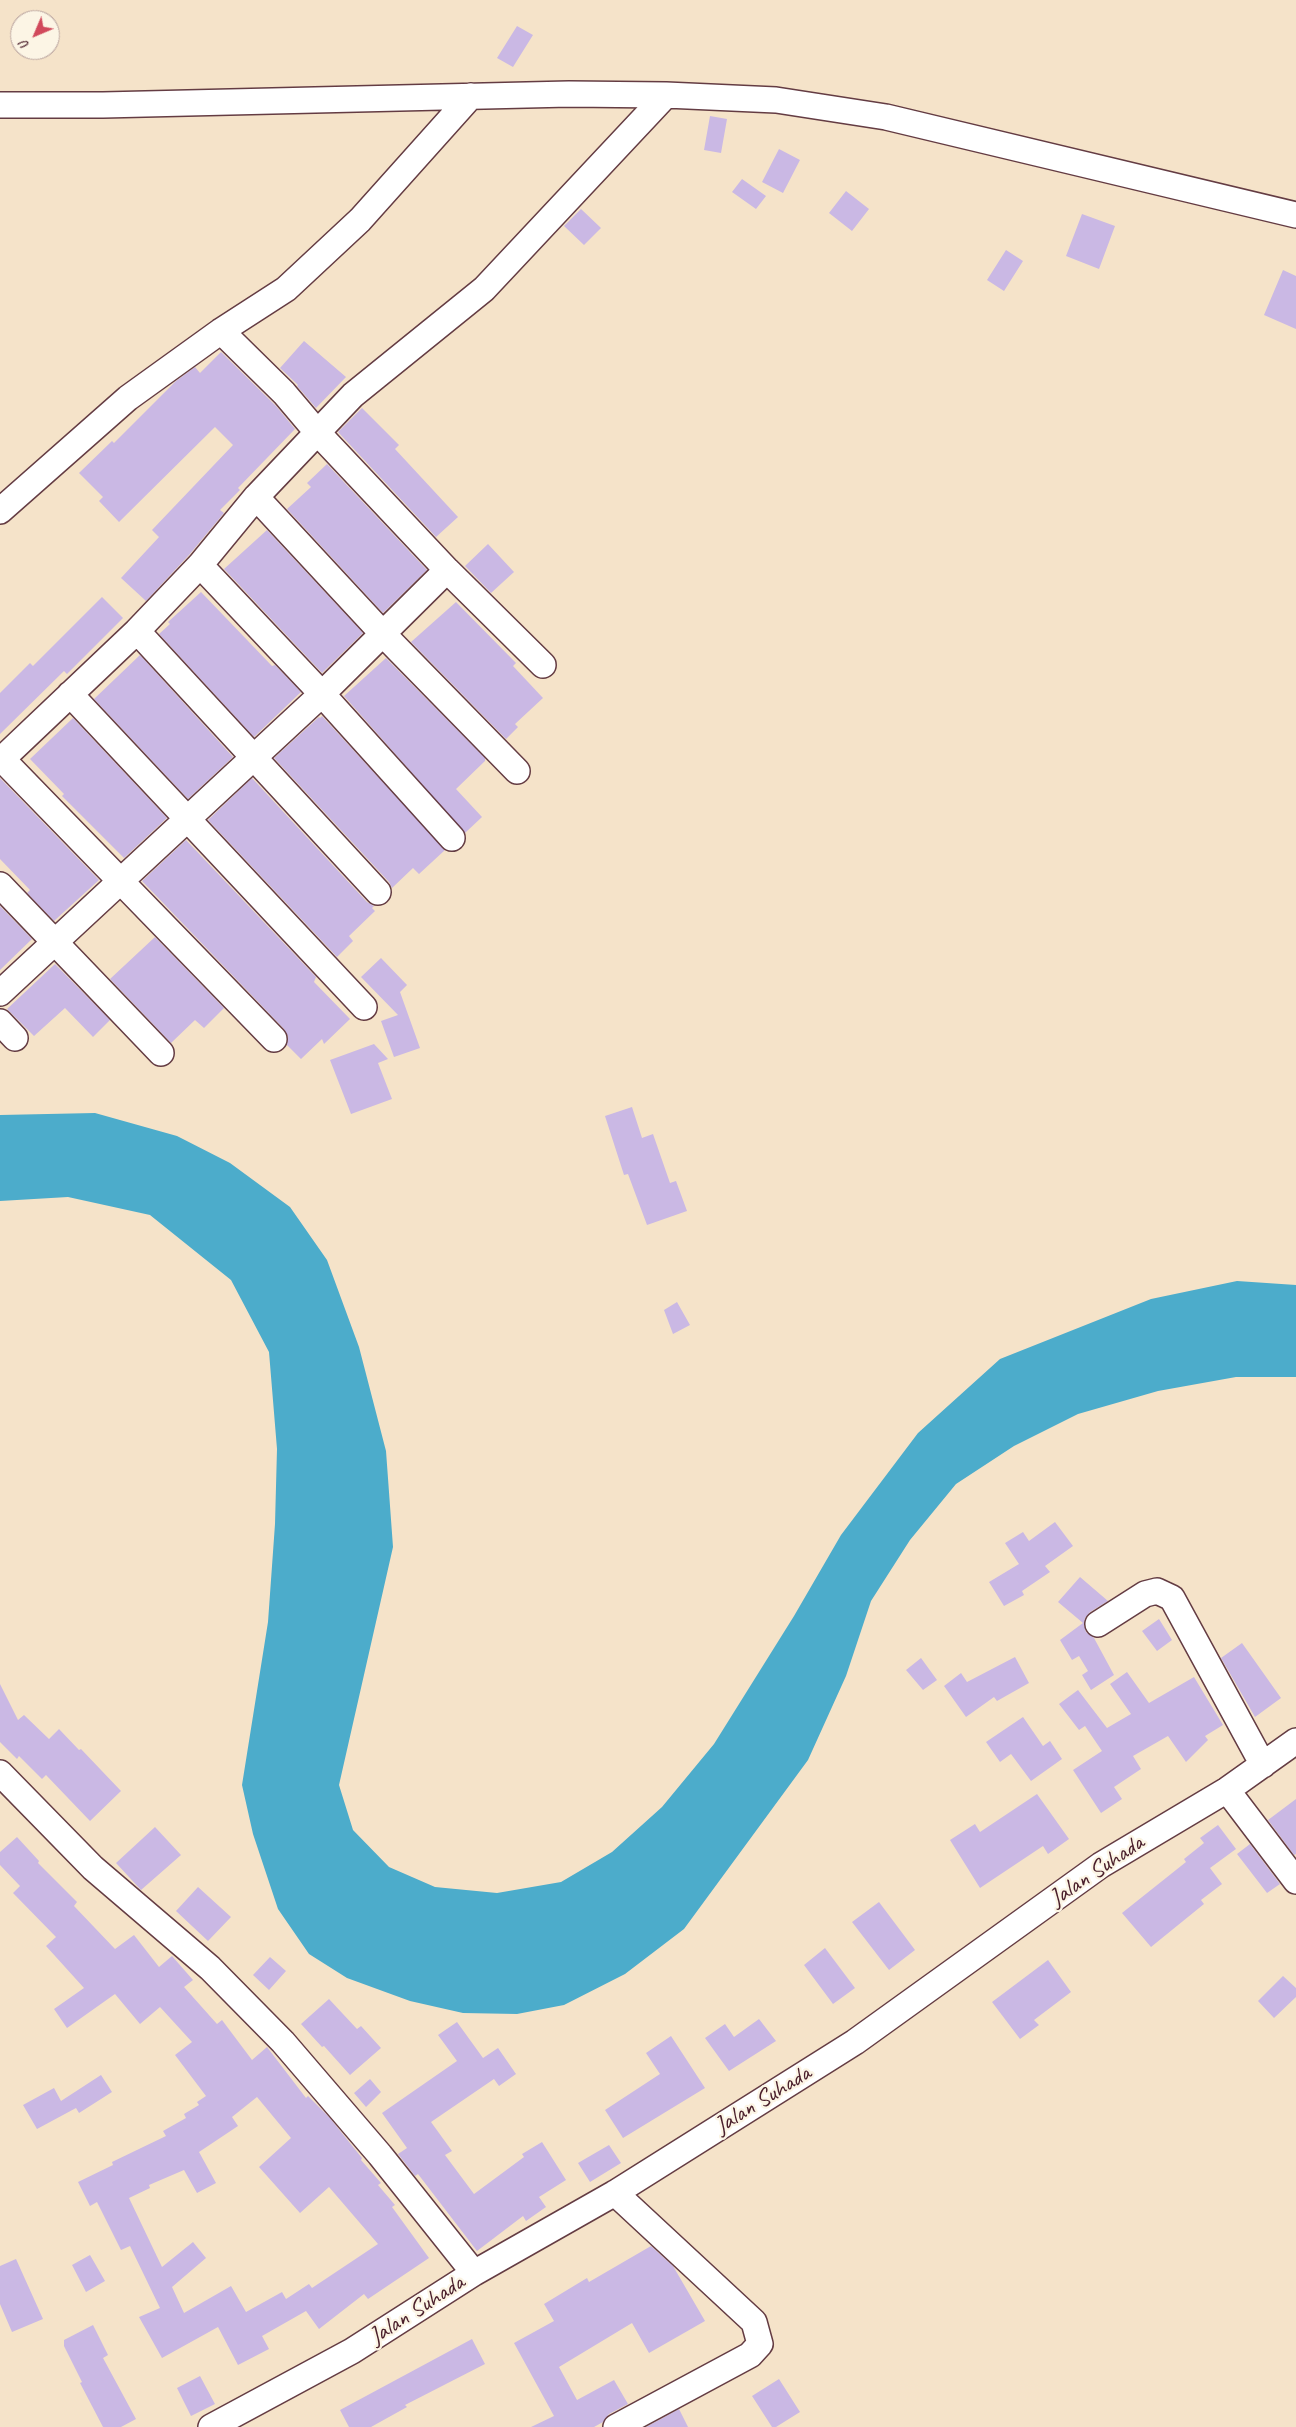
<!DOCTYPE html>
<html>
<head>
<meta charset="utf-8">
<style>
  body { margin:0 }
  #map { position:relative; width:1296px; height:2427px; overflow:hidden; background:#f5e3c9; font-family:Caveat,sans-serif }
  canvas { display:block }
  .north { position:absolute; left:10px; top:10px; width:50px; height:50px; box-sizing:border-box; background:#fcf5e5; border:1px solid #b59f9b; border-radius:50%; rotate:225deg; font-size:14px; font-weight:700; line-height:20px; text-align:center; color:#4a1f2b }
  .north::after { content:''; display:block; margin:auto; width:18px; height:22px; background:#d1495b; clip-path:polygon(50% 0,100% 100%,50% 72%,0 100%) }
</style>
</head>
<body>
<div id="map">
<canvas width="1296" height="2427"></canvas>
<div class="north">U</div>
</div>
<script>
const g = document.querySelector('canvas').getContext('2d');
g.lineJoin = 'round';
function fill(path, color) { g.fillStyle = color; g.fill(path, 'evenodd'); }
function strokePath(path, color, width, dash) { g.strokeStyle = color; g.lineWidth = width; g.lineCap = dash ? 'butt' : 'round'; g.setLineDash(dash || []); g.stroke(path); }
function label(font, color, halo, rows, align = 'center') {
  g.font = font + ' Caveat,sans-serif'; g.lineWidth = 4.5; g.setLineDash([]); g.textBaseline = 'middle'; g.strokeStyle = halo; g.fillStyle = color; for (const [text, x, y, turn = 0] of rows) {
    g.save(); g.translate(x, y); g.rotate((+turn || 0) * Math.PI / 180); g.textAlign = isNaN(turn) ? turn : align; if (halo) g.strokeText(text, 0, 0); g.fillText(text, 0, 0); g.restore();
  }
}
fill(new Path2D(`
  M95 1113 177 1136 230 1163 290 1207 327 1260 359 1347 386 1451 393 1547 339 1785 353 1830 389 1867 435 1887 497 1893 561 1882 612 1852 662 1807 714 1744 794 1616 841 1535 918 1433 1000 1359 1151 1299 1237 1281 1296 1285V1377H1236L1158 1391 1078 1414 1014 1446 956 1484 910 1540 871 1601 846 1676 808 1760 684 1929 625 1974 564 2005 517 2014 463 2013 410 2001 347 1978 309 1954 278 1909 253 1834 242 1785 268 1622 275 1524 277 1449 269 1352 231 1280 150 1215 68 1197 0 1201V1115Z`), '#4caccb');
fill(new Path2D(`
  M517 26 533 35 513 67 497 58Z
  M710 116 727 119 721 153 704 150Z
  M779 149 800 160 783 193 762 182Z
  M742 179 766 196 756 209 732 192Z
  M846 191 869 209 852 231 829 213Z
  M581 209 601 228 584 245 564 226Z
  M1082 214 1115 226 1099 269 1066 256Z
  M1006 250 1023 261 1004 291 987 280Z
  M1283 270 1296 276V329L1264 315Z
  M304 341 346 377 316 408 297 386 298 385 280 368Z
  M221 352 276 406 295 429 238 488 240 490 220 510 224 513 189 555 146 601 121 578 159 537 152 530 233 445 215 427 119 522 99 501 103 497 79 473 112 441 114 443 176 381 195 367 200 373Z
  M362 408 399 445 395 449 458 517 436 537 338 432Z
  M327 464 427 570 383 613 287 509 311 487 307 483Z
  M267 530 363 633 322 673 224 569Z
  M488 544 514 572 491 593 465 566Z
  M201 592 272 666 275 665 301 692 254 737 159 634 170 624 168 622Z
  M102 597 123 618 67 674 64 671 0 734V693L30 663 33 666Z
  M456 602 516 663 513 666 543 698 515 724 518 727 506 739 411 642Z
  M140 655 233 757 188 799 94 699Z
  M386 658 485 758V761L456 789 482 817 465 833 344 696Z
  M322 716 445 850 419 874 413 868 392 888 389 882 274 758 319 717 320 718Z
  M73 718 167 818 124 858 62 796 64 794 30 759Z
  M0 778 99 880 54 921 27 893 30 890 0 859Z
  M252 778 367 902 374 906 372 908 375 911 349 936 353 941 337 957 208 820Z
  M186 840 316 977 314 982 350 1019 324 1044 322 1039 301 1059 287 1045 288 1036 284 1029 142 881Z
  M0 906 32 939 0 970Z
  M155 937 224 1008 204 1028 195 1020 171 1043 110 979Z
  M381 958 407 985 400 992 420 1048 394 1057 381 1021 398 1015 361 977Z
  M55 964 110 1020 93 1037 65 1008 34 1036 7 1009Z
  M374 1044 388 1059 378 1063 392 1099 351 1114 330 1060Z
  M632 1107 642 1138 653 1134 670 1183 676 1181 687 1211 647 1225 628 1174 624 1175 605 1116Z
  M677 1302 690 1325 673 1334 664 1310Z
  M1055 1522 1073 1546 1045 1566 1050 1572 1022 1591 1024 1595 1004 1606 989 1582 1019 1564 1005 1543 1023 1532 1029 1541Z
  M1080 1577 1108 1601 1090 1612 1085 1618 1084 1625 1086 1632 1094 1638 1114 1675 1091 1690 1082 1675 1088 1671 1079 1656 1072 1660 1060 1640 1083 1623 1058 1602Z
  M1159 1619 1172 1640 1157 1651 1142 1631Z
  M1242 1643 1281 1698 1255 1717 1221 1658Z
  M1015 1657 1029 1683 997 1701 994 1697 966 1717 944 1686 961 1673 967 1682Z
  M921 1658 937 1680 923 1690 906 1670Z
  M1127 1672 1149 1703 1194 1677 1223 1725 1205 1736 1208 1740 1186 1762 1168 1736 1133 1756 1141 1769 1114 1787 1122 1799 1101 1813 1073 1770 1102 1751 1085 1726 1079 1730 1059 1704 1078 1690 1107 1728 1131 1714 1110 1684Z
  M0 1684 18 1720 24 1715 49 1739 59 1729 79 1750 81 1749 121 1791 90 1821 46 1775 42 1779 19 1756 17 1759 0 1742Z
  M1023 1717 1043 1746 1050 1741 1062 1759 1031 1781 1011 1754 1000 1762 986 1742Z
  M1037 1794 1069 1839 1048 1854 1043 1846 980 1888 950 1840 975 1824 980 1832Z
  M1296 1799V1854L1294 1855 1268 1820Z
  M1218 1825 1236 1849 1210 1868 1222 1884 1201 1900 1204 1904 1151 1947 1122 1913 1186 1862 1184 1859 1204 1843 1200 1838Z
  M155 1827 181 1855 141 1890 116 1863Z
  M17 1837 39 1861 38 1863 77 1902 74 1906 115 1949 134 1935 159 1967 172 1956 193 1980 184 1987 217 2024 222 2020 252 2060 267 2047 306 2098 308 2096 329 2117 362 2158 361 2160 381 2183 378 2185 395 2205 392 2207 429 2258 368 2299 364 2294 319 2329 306 2311 262 2336 269 2349 238 2365 218 2327 162 2358 139 2317 160 2308 130 2246 121 2250 97 2202 90 2206 78 2182 113 2165 112 2162 166 2136 163 2131 186 2118 184 2114 199 2105 197 2102 206 2096 175 2055 192 2042 160 2007 140 2024 115 1994 67 2028 54 2009 84 1988 46 1946 56 1937 13 1893 20 1886 0 1865V1852ZM257 2097 291 2138 259 2167 300 2213 329 2187 378 2244 312 2288 309 2284 286 2299 282 2292 246 2312 231 2286 184 2313 172 2287 206 2258 193 2242 162 2267 129 2198 150 2188 149 2185 184 2170 197 2193 216 2183 199 2152 238 2126 232 2117Z
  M1250 1844 1280 1884 1267 1893 1237 1854Z
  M198 1887 231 1917 208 1941 176 1911Z
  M879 1902 915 1950 889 1970 852 1922Z
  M825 1948 855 1988 833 2004 804 1965Z
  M270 1957 286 1971 269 1990 253 1975Z
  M1048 1960 1071 1992 1034 2020 1039 2025 1020 2039 992 2002Z
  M1283 1976 1296 1988V1997L1274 2018 1258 2001Z
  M329 1999 357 2029 361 2026 381 2048 350 2075 324 2046 322 2047 301 2024Z
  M759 2019 776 2041 729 2071 705 2038 725 2024 734 2037Z
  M457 2022 483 2058 498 2048 516 2074 499 2086 494 2079 431 2122 452 2151 445 2155 474 2194 524 2157 522 2154 542 2142 566 2180 539 2197 546 2207 526 2221 523 2216 477 2251 418 2174 415 2176 398 2154 407 2148 382 2113 457 2061 438 2035Z
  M671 2036 705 2088 623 2138 605 2110 660 2074 646 2053Z
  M101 2075 112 2092 79 2113 76 2108 37 2129 23 2105 54 2088 61 2101Z
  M370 2079 381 2092 366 2107 354 2093Z
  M609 2145 621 2163 590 2182 578 2163Z
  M651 2246 673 2266 705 2321 649 2353 632 2323 559 2367 577 2400 614 2380 628 2404 609 2414 603 2422 594 2427H531L554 2416 514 2343 554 2321 544 2304 587 2278 589 2282Z
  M90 2255 105 2281 86 2292 72 2265Z
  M16 2259 43 2319 12 2332 0 2304V2266Z
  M93 2325 108 2355 103 2358 136 2419 121 2427H103L80 2383 82 2382 64 2346V2340Z
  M472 2339 485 2364 405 2405 407 2407 371 2427H349L340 2410Z
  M200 2376 215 2404 191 2416 177 2388Z
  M779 2379 800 2412 776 2427H772L752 2396Z
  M679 2409 688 2427H646Z`), '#cab8e4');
const minor = new Path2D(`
  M0 105H103L569 94 666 95 776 100 886 117 1296 215
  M221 331 284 393 317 432 447 570 543 665
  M256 497 384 635 517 771
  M0 511 128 398 221 331 286 289 360 220 471 96
  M200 565 322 694 452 838
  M137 631 378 892
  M70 694 364 1007
  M2 759 274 1039
  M0 761 137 631 200 565 256 497 353 395 484 289 666 95
  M0 885 161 1053
  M0 993 322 694 447 570
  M0 1022 15 1038
  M1098 1624 1145 1594 1157 1591 1172 1598 1263 1765
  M0 1773 93 1868 210 1968 283 2042 380 2155 474 2273
  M1227 1790 1296 1881
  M615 2193 754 2322 760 2344 750 2355 616 2427
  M211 2427 352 2351 474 2273 615 2193 855 2042 1101 1865 1227 1790 1296 1741`);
strokePath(minor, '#643c43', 28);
strokePath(minor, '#fff', 25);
label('24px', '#4a1f2b', '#fcf5e5', [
  ["Jalan Suhada",1097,1871,-34],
  ["Jalan Suhada",763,2100,-32],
  ["Jalan Suhada",417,2310,-33]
]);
</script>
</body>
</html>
